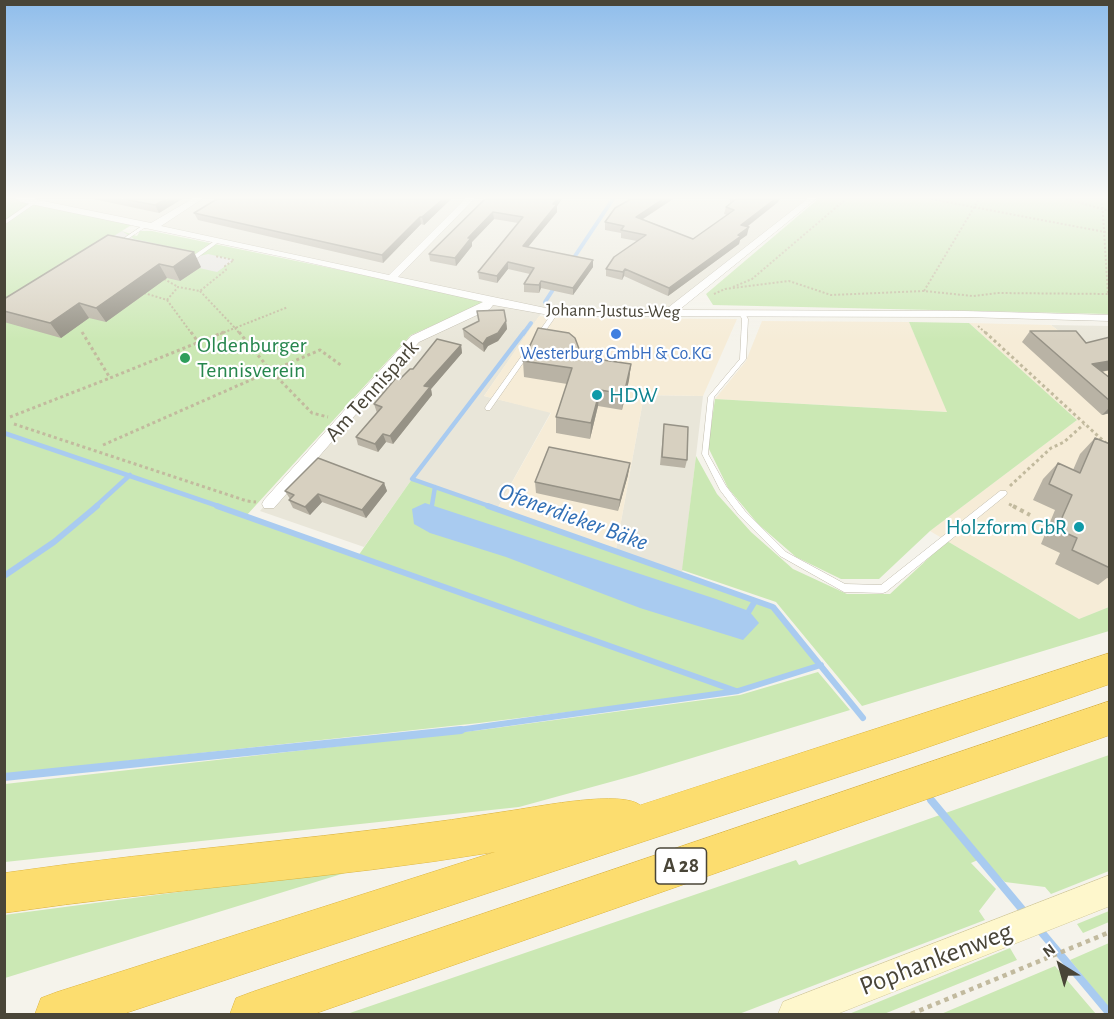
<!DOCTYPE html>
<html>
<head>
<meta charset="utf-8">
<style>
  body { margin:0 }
  #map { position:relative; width:1114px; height:1019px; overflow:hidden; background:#f5f3eb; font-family:"Alegreya Sans",sans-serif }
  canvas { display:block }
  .frame { position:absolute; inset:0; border:6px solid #494538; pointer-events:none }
  .north { position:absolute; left:1030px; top:935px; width:60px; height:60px; -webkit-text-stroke:4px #fff; paint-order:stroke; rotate:323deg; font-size:16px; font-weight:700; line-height:24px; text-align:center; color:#494538 }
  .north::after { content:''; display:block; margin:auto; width:21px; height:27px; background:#494538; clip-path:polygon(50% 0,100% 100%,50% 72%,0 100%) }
</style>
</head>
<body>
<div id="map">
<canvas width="1114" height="1019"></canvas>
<div class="frame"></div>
<div class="north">N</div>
</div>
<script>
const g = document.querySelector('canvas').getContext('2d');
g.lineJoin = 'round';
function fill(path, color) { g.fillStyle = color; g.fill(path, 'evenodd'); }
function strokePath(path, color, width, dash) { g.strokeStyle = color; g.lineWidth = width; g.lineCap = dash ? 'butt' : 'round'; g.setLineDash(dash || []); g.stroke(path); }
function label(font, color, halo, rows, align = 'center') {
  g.font = font + ' "Alegreya Sans",sans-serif'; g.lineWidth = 4.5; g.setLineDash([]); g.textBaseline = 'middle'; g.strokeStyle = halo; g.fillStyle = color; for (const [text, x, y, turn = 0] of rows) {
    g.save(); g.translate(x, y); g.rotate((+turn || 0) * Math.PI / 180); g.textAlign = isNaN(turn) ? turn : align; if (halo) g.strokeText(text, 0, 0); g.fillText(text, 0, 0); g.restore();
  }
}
fill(new Path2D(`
  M21 199H812L668 313 543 311 484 396 551 412 497 509 412 479 364 547 260 511 411 335 488 301 154 226Z
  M1051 325 1109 326V369Z
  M644 395 703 396 682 575 616 549Z`), '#e9e6d9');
fill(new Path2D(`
  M539 316 556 318 737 319 703 396 644 395 616 549 497 509 551 413 484 396Z
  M762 321 909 322 948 412 715 399 746 361Z
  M969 323 1051 325 1109 369V607L1079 619 930 531 1077 420Z`), '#f6ecd7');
fill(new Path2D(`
  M4 199H21L136 222 122 231 137 236 140 231H152L489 301 411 335 246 516 358 556 412 479 773 607 821 665 738 691 479 723 5 774Z
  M818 199H1109V314L713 305 706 294Z
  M909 322 969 323 1077 420 930 531 879 579H841L796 557 758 524 728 488 708 447 715 399 947 412Z
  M696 456 717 494 751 532 793 569 847 594H890L947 541 1079 619 1109 607V631L862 706 776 602 682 570Z
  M818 672 850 710 636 775 519 807 5 862V784L481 730 740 695Z
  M1109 755V871L1051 894 1045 887 1005 882 980 859 971 863 996 889 979 911 985 920 739 1014H347L796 860 799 865Z
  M361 868 5 978 4 915Z
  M1109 911V922L1083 933 1077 924Z
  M1109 943V1008L1070 960Z
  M1010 948 1017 960 884 1014H849Z
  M1055 966 1096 1014H941Z`), '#cbe8b4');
fill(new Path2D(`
  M122 231 134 239 190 251 195 257 208 254 234 260 217 272 199 268 5 302Z`), '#e7e5e2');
fill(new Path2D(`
  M425 503 716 599 749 611 759 623 743 640 640 608 506 557 430 533 414 524 412 509Z`), '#a9cbf0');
strokePath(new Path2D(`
  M571 262 613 199
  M545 302 556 285
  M523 334 531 323`), '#a9cbf0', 4);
strokePath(new Path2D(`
  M4 433 221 507
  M432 505 435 487
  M95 507 130 475
  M492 507 412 479 524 332`), '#a9cbf0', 4.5);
strokePath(new Path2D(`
  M217 506 736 691
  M488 506 773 607 863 718
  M4 576 54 542 97 506
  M749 611 755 601
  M451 731 738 691 821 665`), '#a9cbf0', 6);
strokePath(new Path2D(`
  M4 777 461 730
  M931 800 1026 914
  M1038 928 1110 1014`), '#a9cbf0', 8);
const lane = new Path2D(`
  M33 201 37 202 4 225V221Z
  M145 224 149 225 126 240 129 241V243L120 241Z
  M216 240 220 241 197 258H193L186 255 189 253 194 255Z
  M555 311 558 313 490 410H486L485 408 486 406 553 312Z
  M742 311 744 312 748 319 746 359 714 397 708 454 726 486 745 511 786 552 845 584 881 585 1000 491H1006L1007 493 1006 495 886 592 883 593 844 592 780 556 739 515 720 490 702 454 708 397 740 359 742 319 739 313Z`);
const street = new Path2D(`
  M17 199H33L151 223 192 199H202L161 226 389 275 465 199H474L398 277 555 310H665L807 199H816L679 310 964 311 1110 315V321L964 317 555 316 493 305 490 309 419 342 274 508H264L262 504 264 500 411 336 483 302 293 259 21 202Z`);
const secondary = new Path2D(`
  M1110 875V906L837 1014H778L783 1002Z`);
const highway = new Path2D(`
  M1110 653V684L911 753 123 1014H35L41 998 57 992 495 852C333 879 167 889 4 913V873C174 848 346 838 515 810 541 806 622 790 640 805Z
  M1110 701V735L314 1014H230L236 998 252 992Z`);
strokePath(lane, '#c1bcad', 1);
strokePath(street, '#c1bcad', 1);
strokePath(secondary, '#d4cb9b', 1);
strokePath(highway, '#dcb43e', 1);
strokePath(new Path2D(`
  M931 199 1110 233
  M1066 199 1110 211
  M1102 199 1108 294
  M164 279 178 287
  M733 287 752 279 846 199
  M200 291 235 328 288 307
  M924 291 979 199
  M144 293 167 300 192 334
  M714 294 725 289 789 281 831 295 924 291 973 296 997 293 1110 294
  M167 300 178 287 200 291 226 270 225 266 234 260 215 256
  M978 326 987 334
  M220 334 235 328 240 334`), '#c2ba9e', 2, [2, 2]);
strokePath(new Path2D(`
  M82 332 110 378 224 332
  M191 332 198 342
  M239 332 271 371 320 350 342 366
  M985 332 1110 447
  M10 417 110 378
  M14 424 247 501 256 502
  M103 445 271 371 312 413 328 417
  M1010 486 1051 448 1064 442 1084 424
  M1009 504 1015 507`), '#c2ba9e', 3, [3, 3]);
strokePath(new Path2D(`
  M1013 506 1030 515`), '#c2ba9e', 4, [4, 4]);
strokePath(new Path2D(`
  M911 1014 1110 932`), '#c2ba9e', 4.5, [4.5, 4.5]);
fill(lane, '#fff');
fill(street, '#fff');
fill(secondary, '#fef7cc');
fill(highway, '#fcdd6f');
fill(new Path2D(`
  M93 199H182L159 213Z
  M451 199 424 225 421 224 383 263 198 220 194 213Z
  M485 199H562L557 206V212L528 247 593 267 573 295 541 288 539 293 524 292V284L530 274 508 269 497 283 479 279 478 272 518 223 494 219 472 242V246L456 266 430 261 429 254Z
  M631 199H673L643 219 693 239 727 215 724 214 726 207 730 204V200L728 199H780L778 202 747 227V235L740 240 739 244 668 296 624 276 622 280 606 276V269L637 241 621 238V233L605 230V222Z
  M108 235 201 267 180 281 167 278 106 322 89 318 61 338 4 322V299Z
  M506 321 507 329 498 341 488 346 484 352 464 337 463 329Z
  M1030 331 1086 343 1110 337V370L1102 372 1110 378V413L1102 415 1022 342Z
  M461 345 462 353 431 389 432 395 393 444 386 442 378 452 358 445 356 437 377 413 374 404 400 379 413 369Z
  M582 357 631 364 629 380 622 410 598 406 590 439 556 433V417L567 384 524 377 523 361Z
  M664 424 687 460 685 468 660 465Z
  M1095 438 1110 444V579L1107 578 1098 585 1055 564 1060 553 1041 544 1055 510 1033 500 1043 479 1058 463 1073 470 1080 454Z
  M628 475 618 511 536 493 535 482Z
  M384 483 387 491 366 518 322 502 310 515 293 508 289 500 290 499 285 491Z`), '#b9b3a5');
fill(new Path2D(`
  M166 199H182L159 213 155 205Z
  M443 199H451L424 225 422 217Z
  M557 199H562L557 206V212L523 253V246Z
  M663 199H673L635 224 636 217Z
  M775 199H780L778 202 740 232 741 225Z
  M493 212 494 219 472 242V246L456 266 455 258 468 238Z
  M420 217 421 224 383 263 382 255Z
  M749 227 747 235 740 240 739 244 668 296 669 288Z
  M194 252 201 267 180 281 173 267Z
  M593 260V267L573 295V288Z
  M508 262V269L497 283V276Z
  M159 264 167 278 106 322 96 308Z
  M625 269 624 276 622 280 623 272Z
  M541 281V288L539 293V285Z
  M79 303 89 318 61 338 50 323Z
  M506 321 507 329 498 341 488 346 484 352 483 344 487 338Z
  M461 345 462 353 431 389 432 395 393 444 390 436 424 386Z
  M1110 361V370L1082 375 1092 364Z
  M631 364 629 380 622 410 624 394Z
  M600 390 598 406 590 439 591 423Z
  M1110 407V413L1102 415Z
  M383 434 386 442 378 452 375 444Z
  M630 463 628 475 618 511 620 500Z
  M384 483 387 491 366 518 362 510Z
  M318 494 322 502 310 515 305 507Z`), '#969286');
const building = new Path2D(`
  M123 199H166L155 205Z
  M217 199H443L422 217H420L382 255 194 213Z
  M485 199H557L553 204H557L523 246 593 260 573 288 541 281 539 285 524 284 534 268 508 262 497 276 478 272 523 217 493 212 468 238H471L455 258 429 254Z
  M631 199H663L636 217 693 239 734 210 726 207 736 199H735H775L741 225 749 227 738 235 741 236 669 288 625 269 623 272 606 269 614 257 646 235 621 230 624 226 605 222 615 208Z
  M108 235 194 252 173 267 159 264 96 308 79 303 50 323 4 311V299Z
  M504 310 506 321 498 333 487 338 483 344 463 329 479 321 477 311Z
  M538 328 569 333 575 338 582 357 631 364 624 394 600 390 591 423 556 417 572 368 523 361Z
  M1030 331H1076L1086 343 1110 337V361L1092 364 1110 378V401Z
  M437 339 461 345 424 386 430 387 390 436 383 434 375 444 356 437 382 407 374 404 396 378 400 379 410 369H413Z
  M664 424 688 427 687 460 662 457Z
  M1095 438 1110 444V568L1072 550 1077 538 1057 529 1072 495 1049 484 1058 463 1080 473Z
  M549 447 630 463 620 500 535 482Z
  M318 458 384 483 362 510 318 494 305 507 289 500 294 495 285 491Z`);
fill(building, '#d7d0c0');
strokePath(building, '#969286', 1.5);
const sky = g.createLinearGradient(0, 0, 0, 341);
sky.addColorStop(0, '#8fbdeb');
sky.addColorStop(0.58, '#fafaf6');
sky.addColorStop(1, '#fafaf600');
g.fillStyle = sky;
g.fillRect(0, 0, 1114, 341);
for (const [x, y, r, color] of [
  [616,334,6,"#3f7fe0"],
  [185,358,6,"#2e9e5b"],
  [597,395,6,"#0f9aa8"],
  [1079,527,6,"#0f9aa8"]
]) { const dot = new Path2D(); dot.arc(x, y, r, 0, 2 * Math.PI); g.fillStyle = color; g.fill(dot); strokePath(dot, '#fff', 2); }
label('18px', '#494538', '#fff', [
  ["Johann-Justus-Weg",613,311,1]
]);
label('18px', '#366cbe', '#fff', [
  ["Westerburg GmbH & Co.KG",616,354]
]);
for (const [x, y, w] of [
  [681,866,51]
]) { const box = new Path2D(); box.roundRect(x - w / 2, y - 18, w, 36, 4.5); g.fillStyle = '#fff'; g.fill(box); strokePath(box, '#494538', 1.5); }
label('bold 21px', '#494538', null, [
  ["A 28",681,866]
]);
label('22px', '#27864d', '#fff', [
  ["Oldenburger",197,345],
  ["Tennisverein",197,370]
], 'left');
label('22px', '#494538', '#fff', [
  ["Am Tennispark",372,391,-48]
]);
label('22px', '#0d838f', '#fff', [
  ["HDW",609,395],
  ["Holzform GbR",1067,527,"right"]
], 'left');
label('italic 24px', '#316fb5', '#fff', [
  ["Ofenerdieker Bäke",573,517,20]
]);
label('27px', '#494538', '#fff', [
  ["Pophankenweg",936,959,-21]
]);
</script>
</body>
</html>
